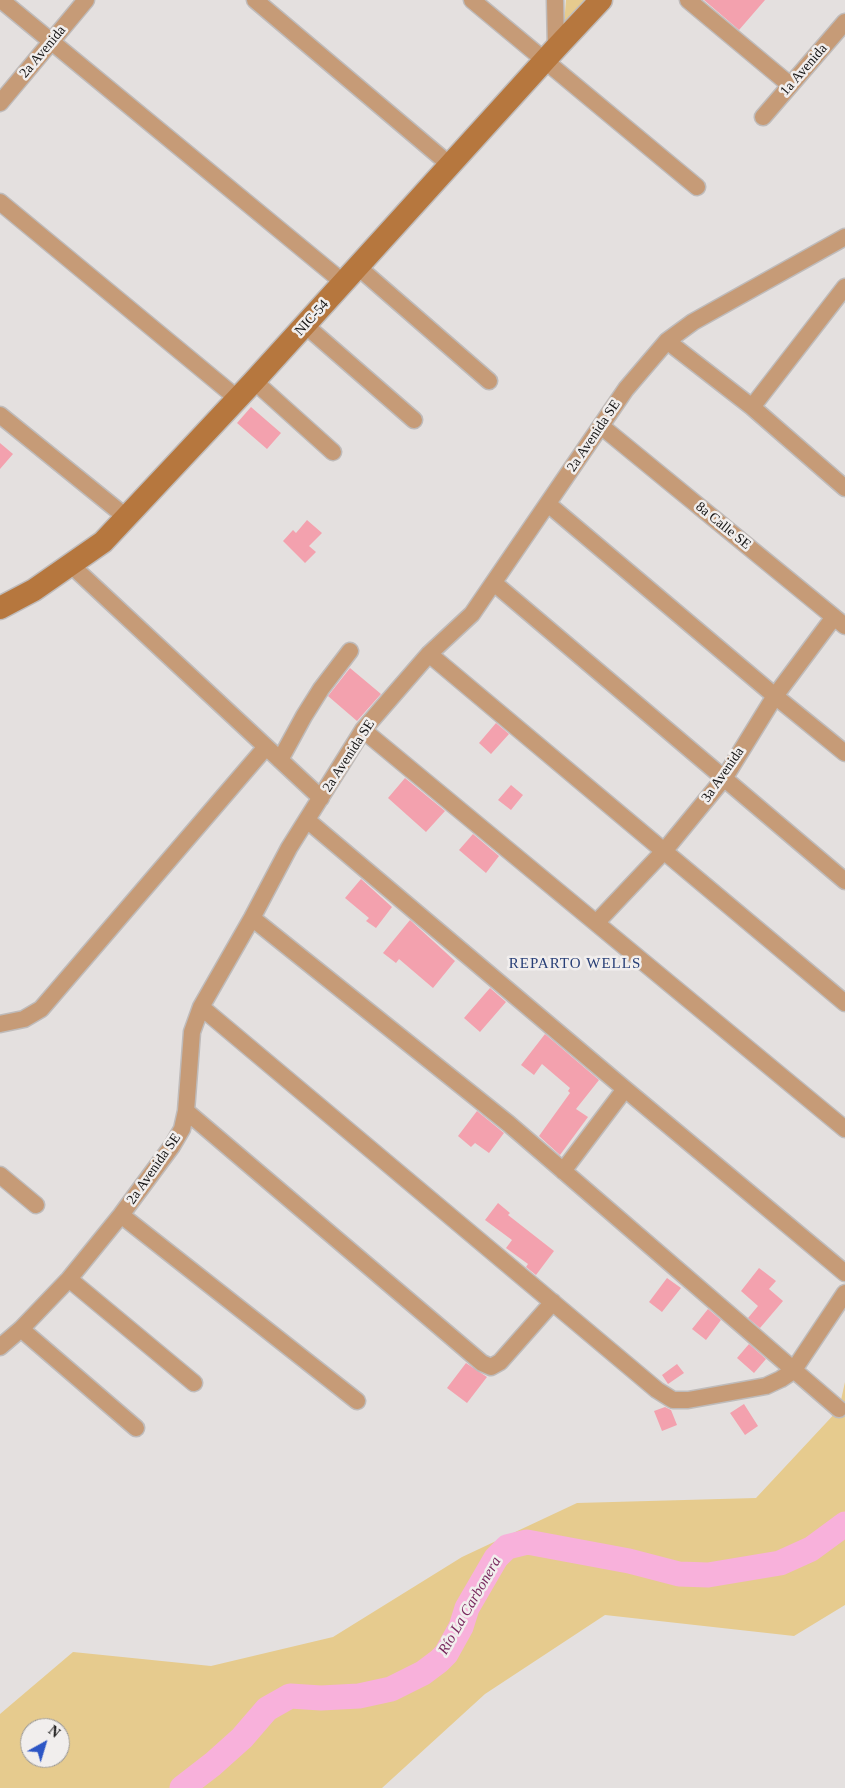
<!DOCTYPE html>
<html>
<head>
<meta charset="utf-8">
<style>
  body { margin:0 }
  #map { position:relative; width:845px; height:1788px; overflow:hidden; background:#e4e0df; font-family:Georgia,serif }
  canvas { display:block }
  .north { position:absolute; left:20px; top:1718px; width:50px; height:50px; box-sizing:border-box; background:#f1eeed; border:1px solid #999796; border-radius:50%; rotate:39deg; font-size:14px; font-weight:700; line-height:20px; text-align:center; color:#151414 }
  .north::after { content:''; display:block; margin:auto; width:18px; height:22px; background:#2d56c5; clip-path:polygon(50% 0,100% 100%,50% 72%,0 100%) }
</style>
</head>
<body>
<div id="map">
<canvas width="845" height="1788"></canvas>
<div class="north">N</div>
</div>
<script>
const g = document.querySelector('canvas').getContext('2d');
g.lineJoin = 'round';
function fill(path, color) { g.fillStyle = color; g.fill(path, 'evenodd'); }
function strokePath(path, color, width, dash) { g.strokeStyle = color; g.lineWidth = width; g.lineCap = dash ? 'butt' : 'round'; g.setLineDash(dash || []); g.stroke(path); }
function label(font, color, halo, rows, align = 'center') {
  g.font = font + ' Georgia,serif'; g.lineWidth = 5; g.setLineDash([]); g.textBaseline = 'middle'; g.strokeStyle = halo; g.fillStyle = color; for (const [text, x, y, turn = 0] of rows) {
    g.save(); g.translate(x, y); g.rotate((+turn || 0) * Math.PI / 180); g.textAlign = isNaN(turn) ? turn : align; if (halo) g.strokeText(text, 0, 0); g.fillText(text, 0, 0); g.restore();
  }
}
fill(new Path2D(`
  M566 0H587L564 25Z
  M845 1382V1605L794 1636 605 1615 485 1694 382 1788H0V1714L73 1652 211 1666 333 1637 462 1557 577 1503 756 1498 839 1409ZM30 1728H60V1758H30Z`), '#e6cb8e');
strokePath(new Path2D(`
  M182 1788 213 1764 242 1738 267 1709 290 1696 321 1698 359 1696 391 1689 423 1673 439 1661 446 1654 461 1627 467 1608 496 1558 507 1547 527 1542 629 1561 679 1574 708 1575 780 1563 811 1549 845 1524`), '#f8b1db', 25);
fill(new Path2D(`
  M704 0H765L739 30Z
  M251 407 281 433 267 449 237 423Z
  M0 443 13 454 0 469Z
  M307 520 322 533 309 546 316 552 305 563 283 541 293 530 296 533Z
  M350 668 381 694 357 721 328 696Z
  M496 723 509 734 491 754 479 743Z
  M405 778 445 811 426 832 388 798Z
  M511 785 523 795 511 810 498 800Z
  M473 834 499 856 486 873 459 850Z
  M361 879 392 907 376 928 366 921 369 918 345 898Z
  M410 920 455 961 433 988 399 959 396 963 383 953Z
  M490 988 506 1002 480 1032 464 1018Z
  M545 1034 599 1080 576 1109 588 1117 560 1155 539 1136 570 1093 568 1091 570 1088 542 1064 534 1075 521 1065Z
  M477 1111 504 1133 489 1153 475 1143 471 1147 458 1136Z
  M498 1203 510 1213 508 1215 554 1251 536 1275 526 1267 528 1264 506 1248 512 1240 485 1220Z
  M759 1268 776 1281 769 1289 783 1301 760 1328 748 1318 758 1306 741 1291Z
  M667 1278 681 1288 662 1312 649 1302Z
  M708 1309 721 1320 706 1340 692 1329Z
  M749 1344 766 1359 754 1373 737 1358Z
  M466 1363 487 1377 467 1403 447 1388Z
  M677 1364 684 1373 668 1384 662 1375Z
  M744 1404 758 1426 745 1435 730 1413Z
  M665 1407 671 1410 677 1425 662 1431 654 1411Z`), '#f3a1ae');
const street = new Path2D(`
  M1 0 344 283
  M255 0 450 165
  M472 0 697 187
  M555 0 556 48
  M688 0 790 85
  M0 103 86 0
  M763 117 845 22
  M0 202 238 399
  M358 267 489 381
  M305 325 414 420
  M667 341 752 407 845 488
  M254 381 333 452
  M752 407 845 287
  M0 415 126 517
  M601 426 845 626
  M548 504 775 696 845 753
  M71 565 321 798
  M494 583 845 881
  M429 654 845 1003
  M363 730 845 1129
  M280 760 304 716 321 689 350 651
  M307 820 625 1089 845 1273
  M252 918 509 1124 839 1409
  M597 922 665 850 725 777 775 696 834 617
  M201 1007 657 1390 673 1400H688L766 1386 781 1379 793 1371 845 1293
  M0 1024 24 1019 41 1009 266 747
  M186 1111 482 1363 491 1367 500 1362 553 1302
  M563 1171 625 1089
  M0 1175 36 1205
  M121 1215 357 1401
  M69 1279 194 1383
  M21 1329 136 1428
  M0 1347 21 1329 69 1279 121 1215 172 1146 182 1129 186 1111 192 1032 201 1007 252 918 289 848 363 730 429 654 472 614 626 389 667 341 693 322 845 237`);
const secondary = new Path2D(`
  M0 608 34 590 103 542 254 381 556 48 601 0`);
strokePath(street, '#bfbbba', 19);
strokePath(secondary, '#bfbbba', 25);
strokePath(street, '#c69b77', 16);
strokePath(secondary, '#b6773e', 22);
label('14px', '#151414', '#f1eeed', [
  ["2a Avenida",43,52,-50],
  ["1a Avenida",804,70,-49],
  ["NIC-54",312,318,-48],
  ["2a Avenida SE",594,436,-56],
  ["8a Calle SE",723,526,39],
  ["2a Avenida SE",349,756,-57],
  ["3a Avenida",723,775,-55],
  ["2a Avenida SE",154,1169,-55]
]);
g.letterSpacing = '1px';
label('15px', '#273e76', '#f1eeed', [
  ["REPARTO WELLS",575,964]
]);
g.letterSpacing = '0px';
label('italic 15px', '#79295e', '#f1eeed', [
  ["Río La Carbonera",470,1606,-60]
]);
</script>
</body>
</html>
